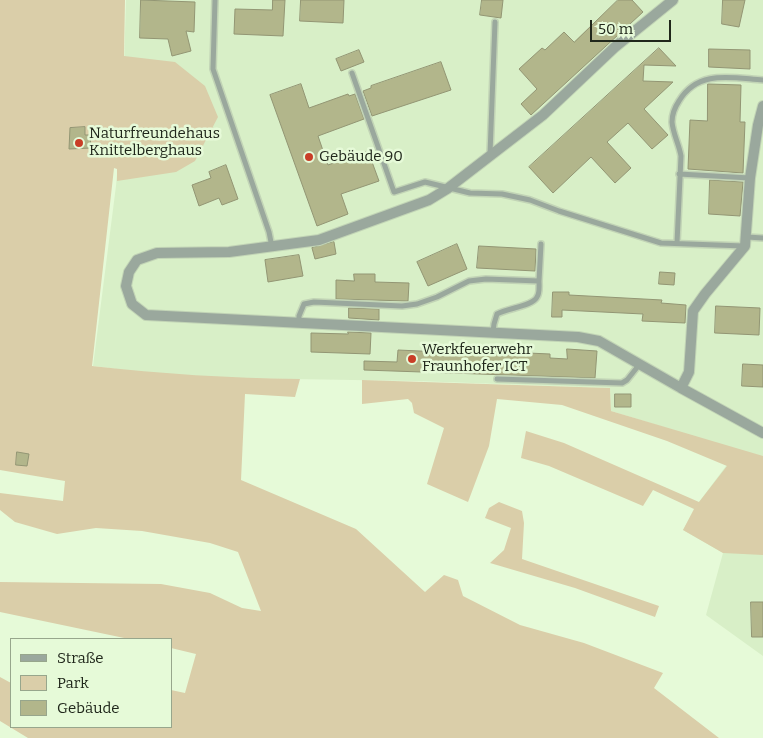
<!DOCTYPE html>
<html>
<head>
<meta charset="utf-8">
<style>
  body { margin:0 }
  #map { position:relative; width:763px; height:738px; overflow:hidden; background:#e6fad8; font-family:Bitter,serif }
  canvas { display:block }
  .legend { position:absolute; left:10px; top:638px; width:162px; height:90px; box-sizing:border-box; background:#e6fad8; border:1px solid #97a68c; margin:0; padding:6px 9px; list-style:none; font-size:15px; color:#20271b }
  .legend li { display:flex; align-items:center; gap:10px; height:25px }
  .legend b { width:25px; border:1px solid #97a68c }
  .scale { position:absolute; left:590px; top:20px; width:81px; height:22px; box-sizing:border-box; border:2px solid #20271b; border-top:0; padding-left:6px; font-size:15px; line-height:18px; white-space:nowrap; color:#20271b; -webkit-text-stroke:4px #e6fad8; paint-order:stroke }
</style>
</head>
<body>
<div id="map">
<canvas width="763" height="738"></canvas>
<ul class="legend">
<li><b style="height:6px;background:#9aa89d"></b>Straße</li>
<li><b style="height:14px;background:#dacea9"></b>Park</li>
<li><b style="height:14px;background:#b2b68b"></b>Gebäude</li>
</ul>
<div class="scale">50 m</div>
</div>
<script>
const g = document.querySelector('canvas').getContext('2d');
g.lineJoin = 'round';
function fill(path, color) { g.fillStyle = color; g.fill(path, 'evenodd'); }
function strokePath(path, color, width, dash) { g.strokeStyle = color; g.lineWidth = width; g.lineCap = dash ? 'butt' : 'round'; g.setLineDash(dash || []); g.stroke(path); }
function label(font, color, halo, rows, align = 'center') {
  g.font = font + ' Bitter,serif'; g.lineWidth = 5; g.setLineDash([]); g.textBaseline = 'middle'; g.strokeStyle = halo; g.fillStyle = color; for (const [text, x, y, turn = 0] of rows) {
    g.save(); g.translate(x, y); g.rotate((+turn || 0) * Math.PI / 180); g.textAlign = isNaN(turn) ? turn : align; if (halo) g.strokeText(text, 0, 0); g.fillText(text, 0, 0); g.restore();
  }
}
fill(new Path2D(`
  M126 0H763V656L706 615 723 553 683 530 699 502 738 450 611 411 610 388 416 381 226 378 149 373 93 366 116 186 123 103Z`), '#d8efc7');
fill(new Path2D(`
  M0 0H125L124 56 175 62 205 86 218 117 195 161 176 172 117 181V169L114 168 92 366C161 374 230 378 300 379L295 397 245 394 241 480 356 529 425 592 444 575 458 580 463 596 520 625 584 643 663 673 654 688 719 738H28L0 721V677L11 683V727H171V690L185 693 196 654 171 648V639H129L0 612V582L161 584 210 593 242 608 261 611 238 552 210 543 142 531 96 528 57 534 15 522 0 510V493L63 501 65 481 0 470Z
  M362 380 610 388 611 411 763 456V555L723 553 683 530 694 509 653 490 643 506 549 466 521 458 526 431 564 443 699 502 727 466 667 441 562 405 497 399 489 446 468 502 427 484 444 428 414 413 412 403 408 399 362 404Z
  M499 502 522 511 524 523 522 559 659 606 655 617 575 588 490 563 504 550 511 528 485 518 489 508Z`), '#dacea9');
const building = new Path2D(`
  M141 0 195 2 194 32 186 31 191 51 172 56 168 39 140 38Z
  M273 0H285L283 36 234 34 235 9 272 10Z
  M301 0H344L343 23 300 21Z
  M482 0H503L501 18 480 15Z
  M618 0H632L643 12 531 115 521 104 537 89 519 69 542 48 545 50 564 32 574 42Z
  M723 0H745L739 27 722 24Z
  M659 48 676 66 644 65 643 81 673 82 644 109 668 135 652 149 628 123 607 142 631 168 615 183 591 157 553 193 529 167Z
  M709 49 750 50V69L709 67Z
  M359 50 364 62 341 71 336 59Z
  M441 62 451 90 372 116 363 91 371 88V86Z
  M301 84 309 108 348 94 349 96 355 94 364 119 318 136 328 165 368 151 379 181 341 194 348 214 317 226 270 95Z
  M708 84 741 85 740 122H745L743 173 688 169 690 120 707 121Z
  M85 127V135H90L91 148 69 149 70 128Z
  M226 165 238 199 222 205 219 198 199 206 192 185 211 178 209 172Z
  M710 180 743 182 740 216 709 214Z
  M334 242 336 254 315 259 312 248Z
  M457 244 467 269 428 286 417 262Z
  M479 246 536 249 535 271 477 268Z
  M299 255 303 276 268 282 265 260Z
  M660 272 675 273 674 285 659 284Z
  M354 274H375V282L409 283 408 301 336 299V280L354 281Z
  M553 292H569V295L662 300 661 303 686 305 685 323 642 321 643 314 562 310V317H552Z
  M716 306 760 308 759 335 715 333Z
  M349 308 379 309V320L349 318Z
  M348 332 371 333 370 354 311 352V333L348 334Z
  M567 349 597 351 595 378 364 370V361L397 362 398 350 484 354V351L550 354V358L567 359Z
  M743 364 763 365V387L742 386Z
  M615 394H631V407H615Z
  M17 452 29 454 27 466 16 465Z
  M751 602H763V637H752Z`);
fill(building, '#b2b68b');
strokePath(building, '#939674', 1);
const lane = new Path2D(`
  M215 0 213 69 269 232 272 247
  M352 73 394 192 425 182 470 193 502 194 530 200 559 211 661 243 744 246
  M490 154 495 22
  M679 174 750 178
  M747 237 763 238
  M677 243 681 156C679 144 673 134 672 122 672 114 675 107 679 101 698 69 732 78 763 80
  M539 281 541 244
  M299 323V316L304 304 314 302 402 306 417 304 437 297 469 281 486 279 539 281C539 286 540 293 537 297 533 306 508 308 497 314L494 324 493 332
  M497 379 622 383 627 380 639 365`);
const street = new Path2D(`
  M673 0 615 47 543 115 447 189 429 200 319 240 229 252 157 253 137 260 129 272 126 286 132 304 146 315 578 337 599 341 681 388
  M763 106 758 125 750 178 745 246 705 294 693 311 689 372 681 388 763 433`);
strokePath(lane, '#c2d4b6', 8);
strokePath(street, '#c2d4b6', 12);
strokePath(lane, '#9aa89d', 5);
strokePath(street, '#9aa89d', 10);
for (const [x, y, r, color] of [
  [79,143,5,"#c93e27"],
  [309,157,5,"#c93e27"],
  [412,359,5,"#c93e27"]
]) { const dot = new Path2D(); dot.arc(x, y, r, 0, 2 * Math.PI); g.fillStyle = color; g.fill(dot); strokePath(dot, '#e6fad8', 2); }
label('15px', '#20271b', '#e6fad8', [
  ["Naturfreundehaus",89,134],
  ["Knittelberghaus",89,151],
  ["Gebäude 90",319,157],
  ["Werkfeuerwehr",422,350],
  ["Fraunhofer ICT",422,367]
], 'left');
</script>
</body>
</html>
